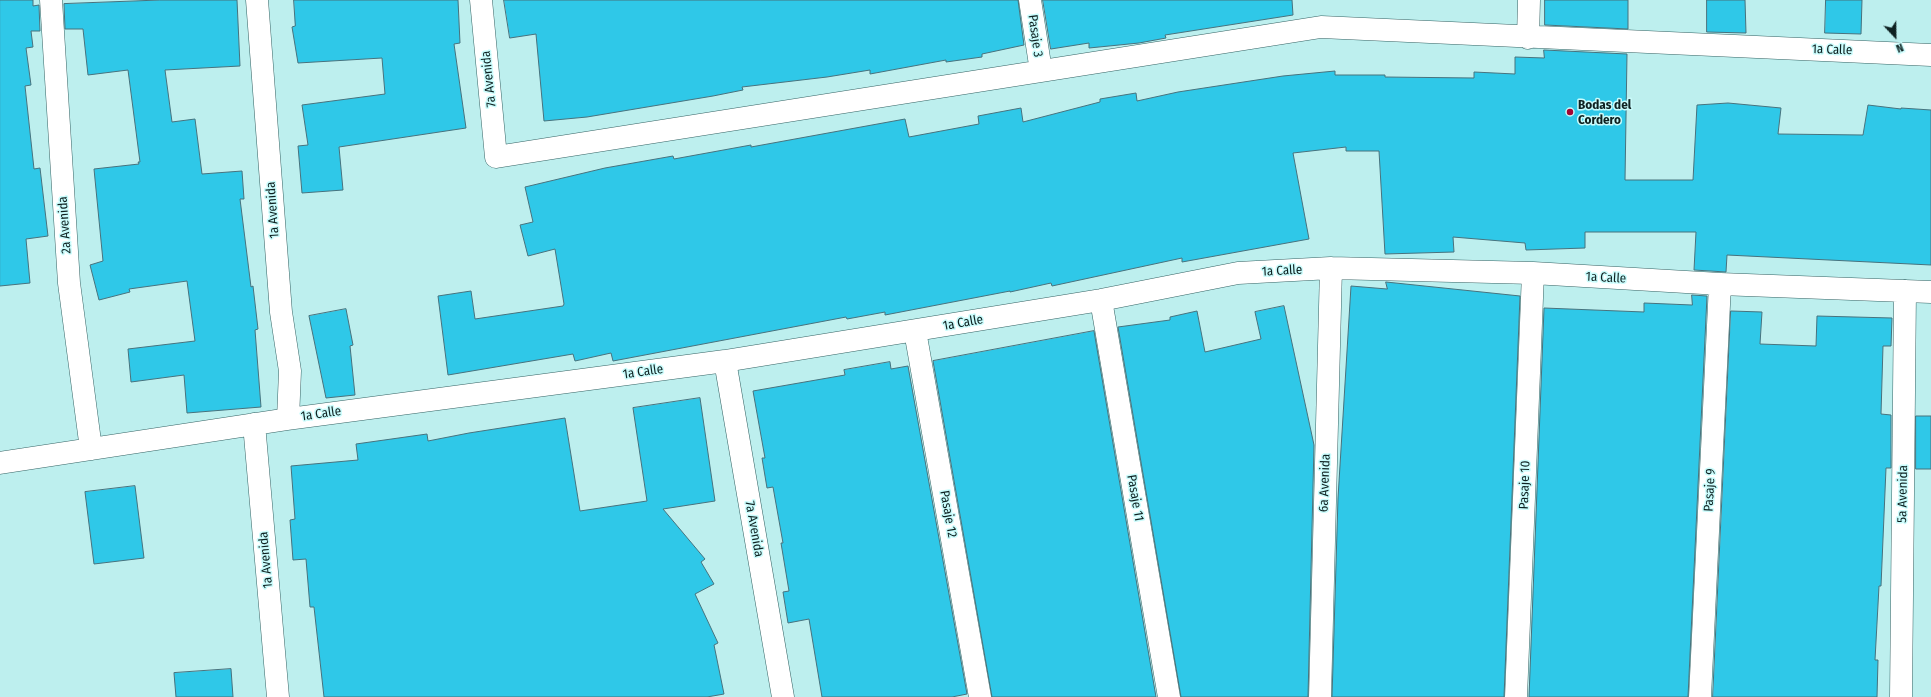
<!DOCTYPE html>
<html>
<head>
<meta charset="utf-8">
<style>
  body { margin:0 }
  #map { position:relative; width:1931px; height:697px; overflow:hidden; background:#bdefee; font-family:"Fira Sans Condensed",sans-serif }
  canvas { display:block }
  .north { position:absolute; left:1875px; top:16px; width:40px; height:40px; -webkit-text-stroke:3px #cafcfc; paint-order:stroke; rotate:158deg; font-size:11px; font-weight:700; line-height:16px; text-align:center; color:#0e2121 }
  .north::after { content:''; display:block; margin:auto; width:14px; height:18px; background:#0e2121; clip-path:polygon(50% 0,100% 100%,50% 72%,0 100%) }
</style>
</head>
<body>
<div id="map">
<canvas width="1931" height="697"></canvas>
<div class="north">N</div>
</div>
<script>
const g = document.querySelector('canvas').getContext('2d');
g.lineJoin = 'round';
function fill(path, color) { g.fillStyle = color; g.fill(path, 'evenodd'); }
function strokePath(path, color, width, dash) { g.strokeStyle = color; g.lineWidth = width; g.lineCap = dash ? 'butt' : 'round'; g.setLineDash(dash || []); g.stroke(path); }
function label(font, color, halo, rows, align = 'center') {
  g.font = font + ' "Fira Sans Condensed",sans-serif'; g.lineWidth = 3; g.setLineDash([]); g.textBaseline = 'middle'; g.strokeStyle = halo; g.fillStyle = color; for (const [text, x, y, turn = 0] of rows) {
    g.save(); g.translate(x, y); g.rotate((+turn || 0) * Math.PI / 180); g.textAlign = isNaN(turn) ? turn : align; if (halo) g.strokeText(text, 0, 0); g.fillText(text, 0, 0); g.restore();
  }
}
const building = new Path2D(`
  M0 0H33V6L39 5 40 31H31L33 47 26 48 31 85 25 86 34 169 40 168 48 236 26 239 30 283 0 286Z
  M160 0H237L240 66 165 70 172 122 195 119 202 174 242 171 244 199H240L251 287 253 286 258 329 255 330 261 407 187 413 184 375 131 382 128 349 195 341 187 281 129 289 130 292 99 300 90 265 103 261 94 169 139 164 138 162H140L128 70 88 75 83 29H65L64 4Z
  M294 0H458L460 43 454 44 466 128 339 147 343 190 302 193 298 146 308 145 302 105 385 94 382 58 298 63 292 27 295 26Z
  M504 0H1018L1024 45 982 54V57L946 62V60L870 74V70L827 77 742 87 743 90 713 96 587 117 544 121 536 34 510 38Z
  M1043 0H1292L1293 15 1165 35 1166 38 1139 43 1089 48V43L1051 49Z
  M1545 0H1628V29L1545 25Z
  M1707 0H1745L1746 33 1707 32Z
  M1826 0H1862L1861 34 1825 33Z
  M1544 50 1627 54 1625 180H1693L1697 105 1728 103 1781 108 1778 134 1863 135 1868 105 1901 109V108L1931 110V265L1727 255 1726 272 1694 270 1696 232H1585V248L1526 250 1525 243 1453 237 1454 252 1385 254 1379 151H1346V147L1293 153 1309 239 1182 262V258L1052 286 1051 283 1010 292V291L885 315V312L847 319 846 317 613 361 611 353 575 361 573 354 448 375 438 296 471 291 475 319 563 306 564 304 555 249 528 256 520 225 533 222 525 187 605 168 673 156 674 159 751 145V147L905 119 909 137 979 124 978 116 1021 108 1023 122 1100 102V99L1136 93 1137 101 1178 92 1283 76 1335 71V75H1385V77L1474 78V72L1515 74V57L1544 58Z
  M1386 282 1520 296 1504 697H1332L1338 498 1351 286 1387 289Z
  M1692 295 1707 296 1688 697H1529L1544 308 1644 312V303L1692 305Z
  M1284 306 1314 445 1308 697H1181L1118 327 1170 320V317L1197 311 1205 352 1261 339 1255 312Z
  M346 309 353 345 350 346 355 395 326 398 309 316Z
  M1731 311 1762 312 1760 344 1816 346 1817 316 1892 318 1891 346H1883L1881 414 1891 415V468H1886L1881 586H1879L1875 660H1878L1877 697H1713Z
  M1094 331 1156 697H992L933 361Z
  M890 362 891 369 908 366 967 694 952 697H822L809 619 788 623 783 592 789 591 781 543H783L773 487 767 488 762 458H765L753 391 845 375 844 370Z
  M700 398 715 501 663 509 705 559 701 562 714 584 695 594 718 643 714 645 724 694 707 697H324L314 607H310L306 559 293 560 290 520 295 519 291 466 358 460 356 444 427 434 428 441 469 433 565 418 580 511 647 501 633 408Z
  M1916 416H1931V469H1916Z
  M135 486 144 558 94 564 85 492Z
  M231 669 233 697H176L174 673Z`);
fill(building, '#2fc8e8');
strokePath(building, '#47727d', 1);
const minor = new Path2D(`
  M51 0 69 283 91 449
  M257 0 281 312 290 371 288 419
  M481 0 496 157 1321 27 1931 55
  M1030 0 1041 71
  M1528 38 1529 0
  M1101 300 1169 697
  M915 331 980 697
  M725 361 783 697
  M254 424 278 697
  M0 463 288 419 725 361 1101 300 1238 273 1331 268 1533 273 1720 284 1931 292
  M1320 697 1331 268
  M1516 697 1533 273
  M1700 697 1720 284
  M1901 697 1905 291`);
strokePath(minor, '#366465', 23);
strokePath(minor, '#fff', 22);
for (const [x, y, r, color] of [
  [1570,112,4,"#a30532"]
]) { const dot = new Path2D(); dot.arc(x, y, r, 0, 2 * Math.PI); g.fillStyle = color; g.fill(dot); strokePath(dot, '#cafcfc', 1.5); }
label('13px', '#0e2121', '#cafcfc', [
  ["Pasaje 3",1035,36,82],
  ["1a Calle",1832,50,2],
  ["7a Avenida",489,79,-96],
  ["1a Avenida",273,210,-94],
  ["2a Avenida",65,225,-94],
  ["1a Calle",1282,271,-3],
  ["1a Calle",1606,278,3],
  ["1a Calle",963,323,-10],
  ["1a Calle",643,372,-8],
  ["1a Calle",321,414,-8],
  ["6a Avenida",1325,483,-88],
  ["Pasaje 10",1525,485,-88],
  ["Pasaje 9",1710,490,-87],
  ["5a Avenida",1903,494,-89],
  ["Pasaje 11",1135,498,80],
  ["Pasaje 12",948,514,80],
  ["7a Avenida",754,529,80],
  ["1a Avenida",266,560,-95]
]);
label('bold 13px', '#0e2121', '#cafcfc', [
  ["Bodas del",1578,105],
  ["Cordero",1578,120]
], 'left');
</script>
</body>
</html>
